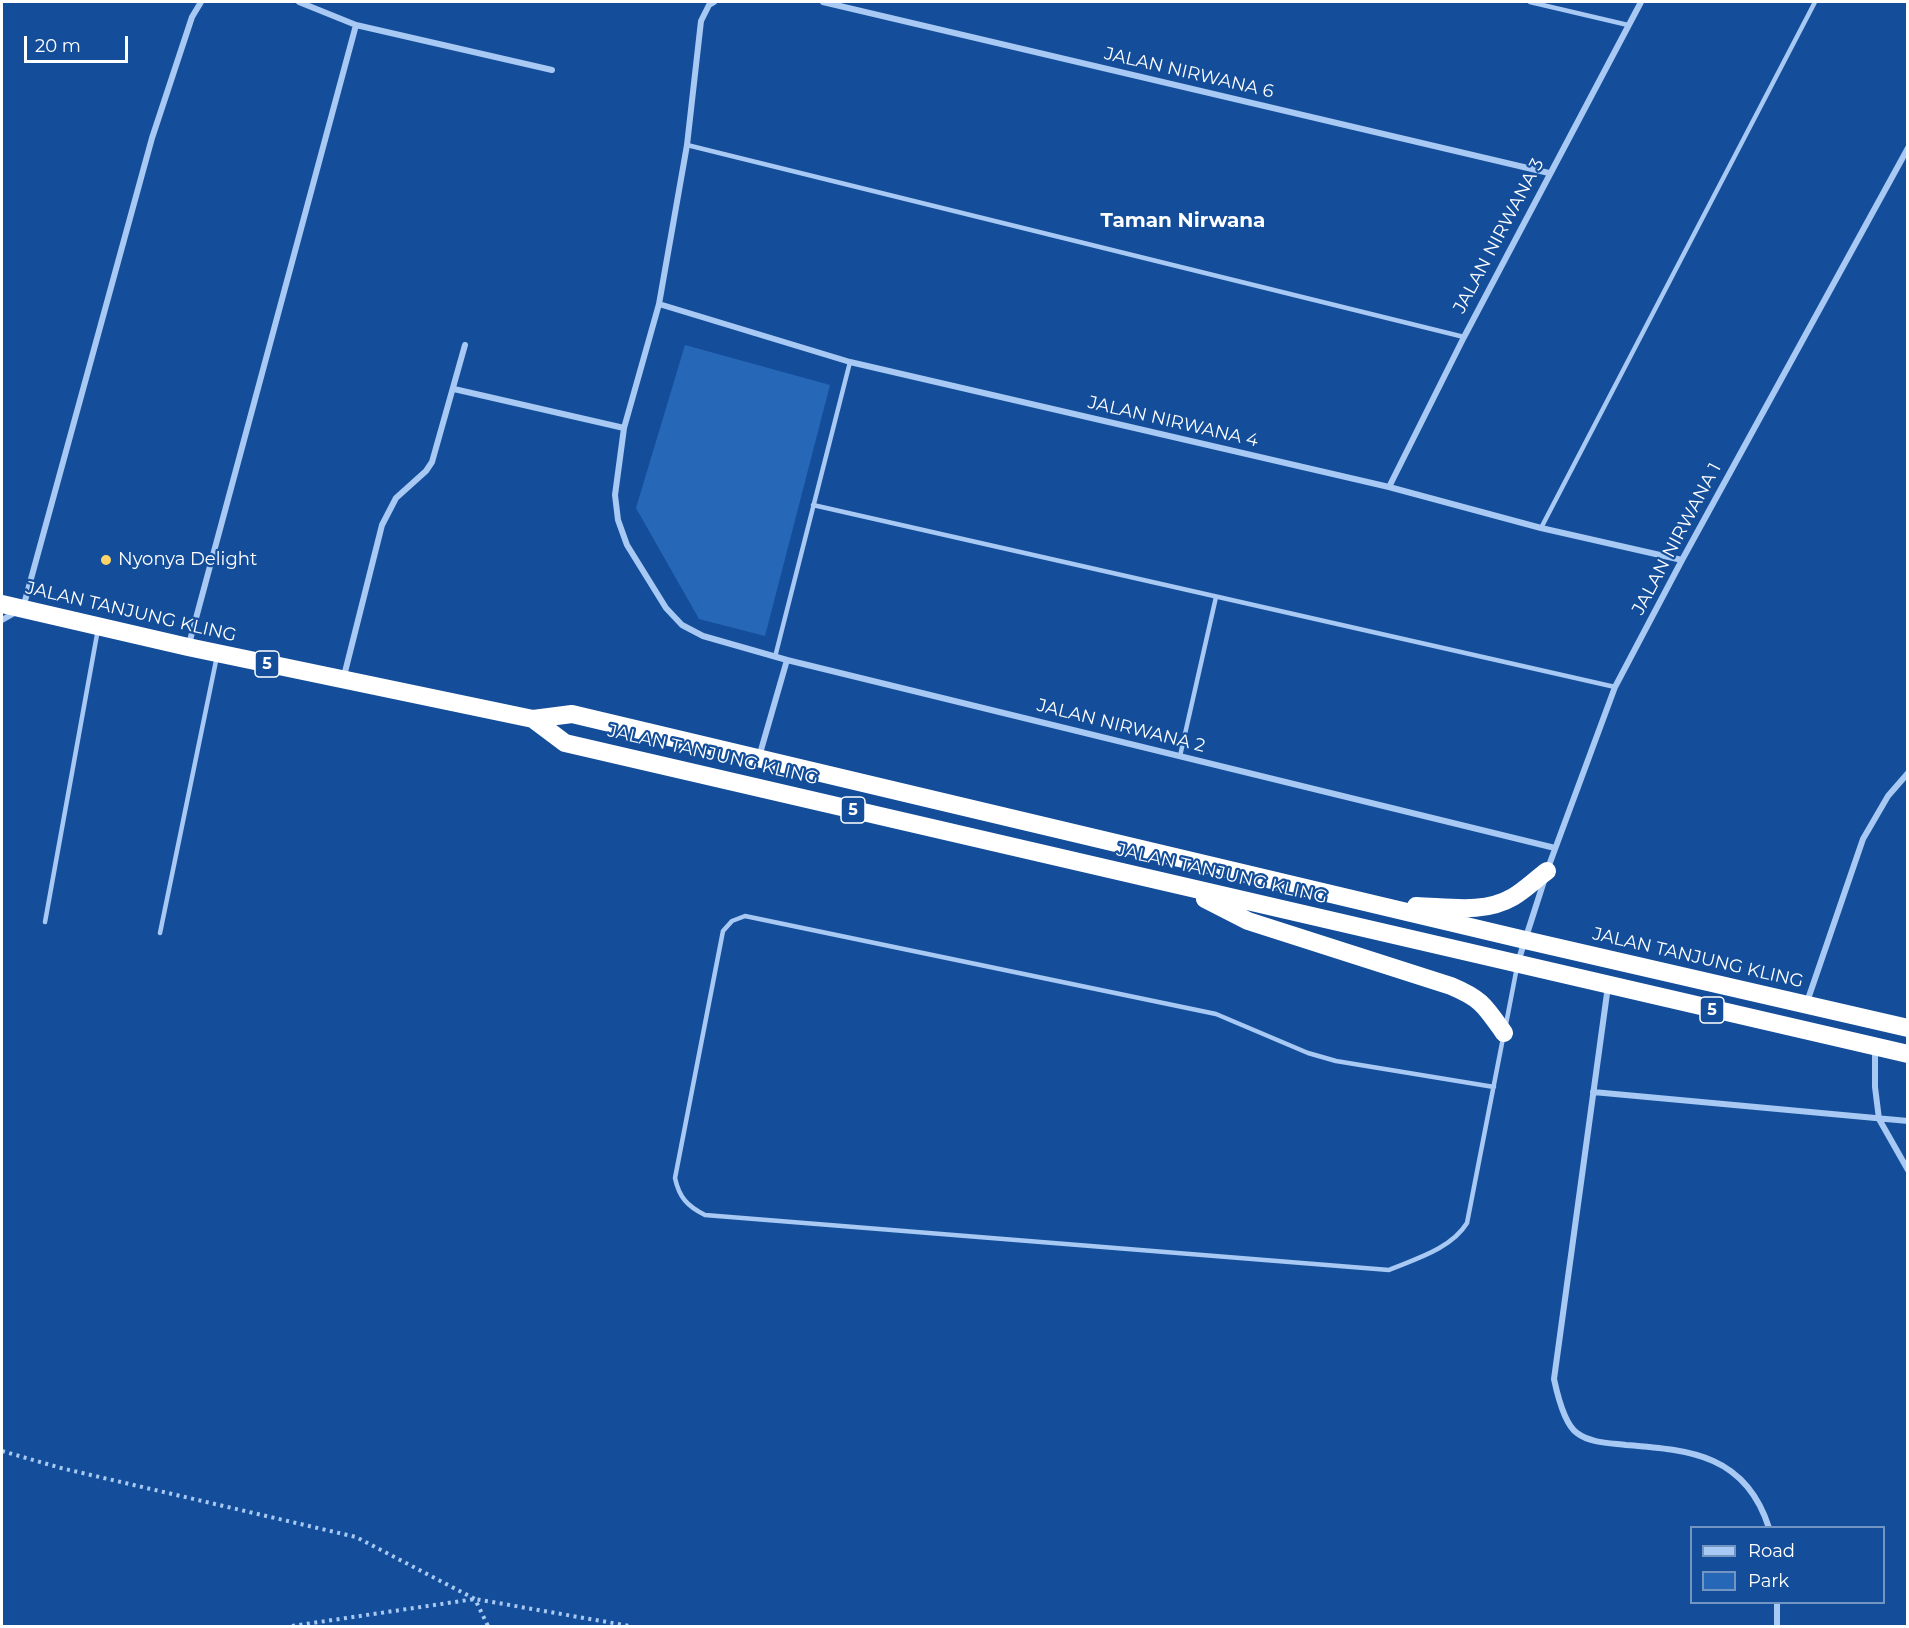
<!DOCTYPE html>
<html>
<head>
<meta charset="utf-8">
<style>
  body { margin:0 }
  #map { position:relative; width:1909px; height:1628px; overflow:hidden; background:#144e9a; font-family:Montserrat,sans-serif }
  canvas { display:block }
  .frame { position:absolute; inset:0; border:3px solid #fff; pointer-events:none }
  .legend { position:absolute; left:1690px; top:1526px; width:195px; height:78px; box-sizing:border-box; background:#144e9a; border:2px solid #7295c2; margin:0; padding:8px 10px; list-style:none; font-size:18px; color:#fff }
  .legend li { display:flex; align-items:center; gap:12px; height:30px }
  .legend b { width:30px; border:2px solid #7295c2 }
  .scale { position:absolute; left:24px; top:36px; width:104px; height:27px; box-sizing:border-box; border:3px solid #fff; border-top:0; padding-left:8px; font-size:18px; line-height:21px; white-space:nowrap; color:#fff; -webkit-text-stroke:4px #144e9a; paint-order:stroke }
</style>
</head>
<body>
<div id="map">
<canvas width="1909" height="1628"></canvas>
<div class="frame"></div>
<ul class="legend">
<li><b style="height:8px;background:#a8c9f3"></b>Road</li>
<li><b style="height:16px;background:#2767b8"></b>Park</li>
</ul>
<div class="scale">20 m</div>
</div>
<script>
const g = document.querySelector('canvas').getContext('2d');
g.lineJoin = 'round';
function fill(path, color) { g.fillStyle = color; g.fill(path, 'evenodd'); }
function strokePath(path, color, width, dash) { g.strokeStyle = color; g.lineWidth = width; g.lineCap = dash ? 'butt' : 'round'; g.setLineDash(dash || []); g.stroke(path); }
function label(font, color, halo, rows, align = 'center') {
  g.font = font + ' Montserrat,sans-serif'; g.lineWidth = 4.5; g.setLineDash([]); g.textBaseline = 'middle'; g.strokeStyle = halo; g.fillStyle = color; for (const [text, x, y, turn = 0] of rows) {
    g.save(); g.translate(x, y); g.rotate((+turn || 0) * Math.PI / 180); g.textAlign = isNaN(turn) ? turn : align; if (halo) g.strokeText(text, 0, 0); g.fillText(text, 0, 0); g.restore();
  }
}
fill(new Path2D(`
  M685 345 830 385 765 636 699 619 636 508Z`), '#2767b8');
strokePath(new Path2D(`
  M2 1451 61 1468 356 1537 475 1599 488 1626
  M292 1626 475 1599 630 1626`), '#a8c9f3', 4, [3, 4.5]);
strokePath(new Path2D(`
  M1530 2 1628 25
  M687 145 1464 337
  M813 505 1615 687
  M1541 528 1815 2
  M775 657 850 362
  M1180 756 1216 597
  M45 922 98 629
  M160 933 217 656
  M1506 1024 1517 967
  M1494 1087 1336 1061 1308 1053 1216 1014 745 916 732 921 723 931 675 1178C679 1197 687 1206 705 1215L1389 1270C1415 1259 1451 1249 1467 1223L1503 1038`), '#a8c9f3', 4.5);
strokePath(new Path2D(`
  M299 2 356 25 552 70
  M714 2 709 5 701 21 687 145 659 304 624 428 615 495 618 520 627 545 666 608 682 625 703 636 787 660 1555 848
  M823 2 1549 173
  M659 304 850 362 1389 487 1541 528 1682 560
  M454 389 624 428
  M1389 487 1464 337 1641 2
  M2 620 23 608 152 138 192 17 201 2
  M189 644 356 25
  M344 676 382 525 396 498 426 471 432 462 465 345
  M759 757 787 660
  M1548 868 1615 687 1682 560 1908 148
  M1518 962 1544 881
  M1608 986 1554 1379C1557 1393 1564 1424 1577 1433 1590 1443 1610 1443 1626 1445 1691 1450 1746 1455 1769 1528
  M1807 1002 1863 839 1888 796 1908 773
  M1875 1050V1087L1879 1119 1908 1170
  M1593 1092 1908 1121
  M1777 1602V1626`), '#a8c9f3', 6);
strokePath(new Path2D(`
  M2 604 188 647 533 719 572 714 1525 940 1908 1028
  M533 719 565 743 1908 1054
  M1205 899 1248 921 1451 986C1482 999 1485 1006 1504 1033
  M1416 906C1449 907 1484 914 1513 897 1525 890 1536 879 1547 871`), '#fff', 18);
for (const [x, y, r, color] of [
  [106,560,6,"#ffd569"]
]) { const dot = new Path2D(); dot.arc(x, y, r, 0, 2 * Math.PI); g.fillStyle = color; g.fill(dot); strokePath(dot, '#144e9a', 2); }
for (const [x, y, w] of [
  [267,664,24],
  [853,810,24],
  [1712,1010,24]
]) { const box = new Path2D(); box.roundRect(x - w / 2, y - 13, w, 26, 4.5); g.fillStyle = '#144e9a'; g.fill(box); strokePath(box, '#fff', 1.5); }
label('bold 16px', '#fff', null, [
  ["5",267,664],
  ["5",853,810],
  ["5",1712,1010]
]);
label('18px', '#fff', '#144e9a', [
  ["JALAN NIRWANA 6",1189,73,13],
  ["JALAN NIRWANA 3",1499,236,-62],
  ["JALAN NIRWANA 4",1173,422,13],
  ["JALAN NIRWANA 1",1677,539,-62],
  ["JALAN TANJUNG KLING",131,612,13],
  ["JALAN NIRWANA 2",1121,726,14],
  ["JALAN TANJUNG KLING",713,755,13],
  ["JALAN TANJUNG KLING",1222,874,13],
  ["JALAN TANJUNG KLING",1698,958,13]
]);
label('18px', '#fff', '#144e9a', [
  ["Nyonya Delight",118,560]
], 'left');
label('bold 20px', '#fff', '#144e9a', [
  ["Taman Nirwana",1183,221]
]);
</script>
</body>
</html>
